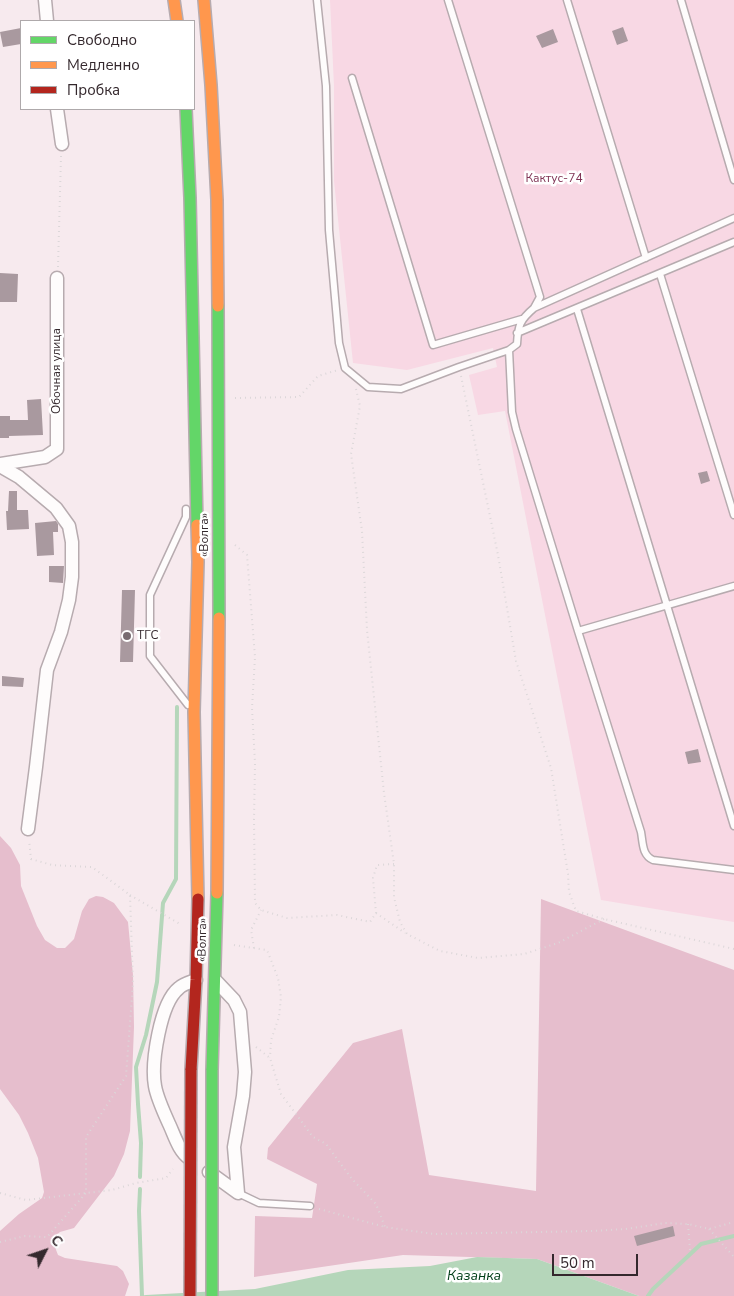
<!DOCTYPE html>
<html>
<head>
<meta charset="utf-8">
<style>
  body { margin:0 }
  #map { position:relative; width:734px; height:1296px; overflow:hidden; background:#f7eaee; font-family:"Nunito Sans",sans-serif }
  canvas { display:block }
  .legend { position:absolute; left:20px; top:20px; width:175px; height:90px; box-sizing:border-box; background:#fff; border:1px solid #aea9ab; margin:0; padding:6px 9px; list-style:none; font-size:15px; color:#34282d }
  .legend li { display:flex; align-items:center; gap:10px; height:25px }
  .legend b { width:25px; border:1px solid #aea9ab }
  .north { position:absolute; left:20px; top:1226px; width:50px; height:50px; -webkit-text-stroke:4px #fff; paint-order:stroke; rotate:49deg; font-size:14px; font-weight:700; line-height:20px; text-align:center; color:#34282d }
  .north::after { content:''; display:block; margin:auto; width:18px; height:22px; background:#34282d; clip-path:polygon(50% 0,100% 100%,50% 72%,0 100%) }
  .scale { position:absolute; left:552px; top:1254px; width:86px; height:22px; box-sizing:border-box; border:2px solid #34282d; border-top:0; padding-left:6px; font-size:15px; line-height:18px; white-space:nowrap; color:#34282d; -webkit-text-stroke:4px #fff; paint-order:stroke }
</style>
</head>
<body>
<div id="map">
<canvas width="734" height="1296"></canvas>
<ul class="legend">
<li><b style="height:6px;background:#63d668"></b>Свободно</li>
<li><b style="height:6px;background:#ff974d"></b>Медленно</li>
<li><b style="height:6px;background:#b3261e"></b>Пробка</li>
</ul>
<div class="north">С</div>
<div class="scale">50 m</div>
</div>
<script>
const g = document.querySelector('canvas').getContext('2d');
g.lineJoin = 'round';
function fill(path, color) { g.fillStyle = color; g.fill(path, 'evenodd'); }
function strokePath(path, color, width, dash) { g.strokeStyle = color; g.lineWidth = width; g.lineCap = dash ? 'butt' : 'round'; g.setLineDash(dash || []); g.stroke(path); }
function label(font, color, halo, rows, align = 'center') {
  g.font = font + ' "Nunito Sans",sans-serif'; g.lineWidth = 5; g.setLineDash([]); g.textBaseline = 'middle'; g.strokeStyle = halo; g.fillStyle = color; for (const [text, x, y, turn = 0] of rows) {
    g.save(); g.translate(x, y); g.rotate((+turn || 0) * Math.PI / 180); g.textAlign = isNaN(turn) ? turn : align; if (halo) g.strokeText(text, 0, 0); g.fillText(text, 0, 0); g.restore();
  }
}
fill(new Path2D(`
  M330 0H734V922L601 900 505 411 478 415 469 375 497 367 493 348 407 370 353 363 334 181V86Z`), '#f8d8e4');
fill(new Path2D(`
  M0 836 11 848 20 865 21 886 37 926 45 940 57 948H65L74 939 82 911 89 899 96 896 103 897 114 903 128 922 133 975 134 1027 130 1131 124 1154 114 1176 74 1228 60 1232 55 1236 53 1242 58 1255 65 1258 117 1266 123 1271 129 1284 125 1296H0V1231L19 1214 42 1198 44 1192 38 1158 28 1133 19 1115 0 1089Z
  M541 899 734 970V1296H639L537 1259 403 1255 254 1277 255 1216 312 1218 317 1184 267 1159 268 1148 353 1043 402 1029 429 1175 536 1191Z`), '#e6becd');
fill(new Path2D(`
  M477 1257 537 1259 639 1296H139L146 1295 255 1289 348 1270 430 1266Z`), '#b5d6ba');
strokePath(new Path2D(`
  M140 1177 141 1143 138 1104 136 1067 146 1035 157 982 163 903 176 879 177 707
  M140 1189 139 1211 142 1296
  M648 1296 653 1289 701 1244 734 1236`), '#b5d6ba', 4);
fill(new Path2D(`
  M623 27 628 41 617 45 612 31Z
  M21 28V44L3 47 0 32Z
  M553 29 558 42 542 48 536 36Z
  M0 273 18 274 17 302H0Z
  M41 399 43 435 9 436V438H0V416H10V420H28L27 400Z
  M707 471 710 481 701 484 698 473Z
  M9 491H17V510H28L29 529 7 530 6 511H8Z
  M56 521 58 524V532H53L54 555 37 556 35 523Z
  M49 566H64L63 583 49 582Z
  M122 590H135L133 662H120Z
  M2 676 24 678 23 687 2 686Z
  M698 749 701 762 688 764 685 752Z
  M673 1226 675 1236 637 1246 634 1236Z`), '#a9999f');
const lane = new Path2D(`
  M317 0 326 86 329 230 339 343 345 368 368 387 401 389 459 367 509 350 517 344C518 325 520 320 534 308L734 218
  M448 0 540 297 534 308
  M567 0 646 258
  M681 0 734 180
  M352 78 433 345 522 319
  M660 274 734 515
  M577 309 734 826
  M517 333 734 242
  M509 350 512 412 516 429 578 631 641 832C643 843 642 855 653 860L734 870
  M186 509V517L150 595V656L188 705
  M578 631 734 586
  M238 1193 259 1203 310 1206`);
const street = new Path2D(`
  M45 0 47 21
  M57 109 62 144
  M0 464 45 457 57 449V278
  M0 466 19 477 56 508 69 526 72 542V577L69 600 61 632 47 670 36 767 28 829
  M216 981 234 1000 240 1012 245 1072 243 1096 234 1147 238 1193
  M189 1158C179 1151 175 1137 170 1126 165 1115 157 1098 155 1086 151 1063 160 1003 179 988 183 984 191 982 196 980
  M209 1172 238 1193`);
const fast = new Path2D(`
  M186 109 190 198 197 525
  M218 306 219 618
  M212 1070 217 893`);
const slow = new Path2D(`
  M174 0 177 21
  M204 0 211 85 217 200 218 306
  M197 525 198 562 194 712 198 899
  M217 893 219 618`);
const jam = new Path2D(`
  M191 1070 196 980 198 899`);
strokePath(lane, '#b7abaf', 9);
strokePath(street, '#b7abaf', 15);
strokePath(fast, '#b7abaf', 14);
strokePath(slow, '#b7abaf', 14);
strokePath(jam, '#b7abaf', 14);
strokePath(new Path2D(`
  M58 267 61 156
  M461 376 498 555 516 661 551 768 568 874 569 892 576 911 604 919 734 949
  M356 389 360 406 351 454 362 531 367 630 384 793 394 864V897L400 922 407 934 440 951 478 958 524 954 558 943 604 919
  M235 398 299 397 318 376 338 370
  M235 545 247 555 255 657 252 708 255 763 254 819 255 903 261 910 287 918 337 915 370 922 376 913 373 878 377 865 394 864
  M130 895 180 924
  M376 913 405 933
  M234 945 267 950 278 978 281 997 279 1017 271 1040 270 1058
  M254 948 251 930 261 910
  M256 1047 270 1058 281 1094 313 1137 326 1144 352 1179 376 1204 385 1227
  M0 1193 26 1200 112 1190 136 1183 166 1178 173 1169
  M319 1209 385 1227 434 1234 592 1231 626 1229 665 1223 688 1224 709 1229 734 1222
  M688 1224 690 1250
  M709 1229 734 1257
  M0 1242 25 1236 47 1237 86 1193V1137L126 1076 133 983 130 895 92 867 52 865 31 859 29 840`), '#dcd7d9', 2, [1, 4]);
strokePath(lane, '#fefcfc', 6);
strokePath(street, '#fefcfc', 12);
strokePath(fast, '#63d668', 11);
strokePath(slow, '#ff974d', 11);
strokePath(jam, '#b3261e', 11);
const fastBridge = new Path2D(`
  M212 1070V1296`);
const jamBridge = new Path2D(`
  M190 1296 191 1070`);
strokePath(fastBridge, '#b7abaf', 14, []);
strokePath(jamBridge, '#b7abaf', 14, []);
strokePath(fastBridge, '#63d668', 11);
strokePath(jamBridge, '#b3261e', 11);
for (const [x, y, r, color] of [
  [127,636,5,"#786c71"]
]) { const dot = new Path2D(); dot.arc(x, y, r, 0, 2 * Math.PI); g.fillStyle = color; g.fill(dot); strokePath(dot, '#fff', 2); }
label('12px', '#803556', '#fff', [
  ["Кактус-74",554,179]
]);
label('12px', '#34282d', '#fff', [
  ["Обочная улица",57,371,-90],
  ["«Волга»",205,535,-90],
  ["«Волга»",203,940,-89]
]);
label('12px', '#34282d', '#fff', [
  ["ТГС",137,636]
], 'left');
label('italic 14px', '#003e18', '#fff', [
  ["Казанка",474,1277]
]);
</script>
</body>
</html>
